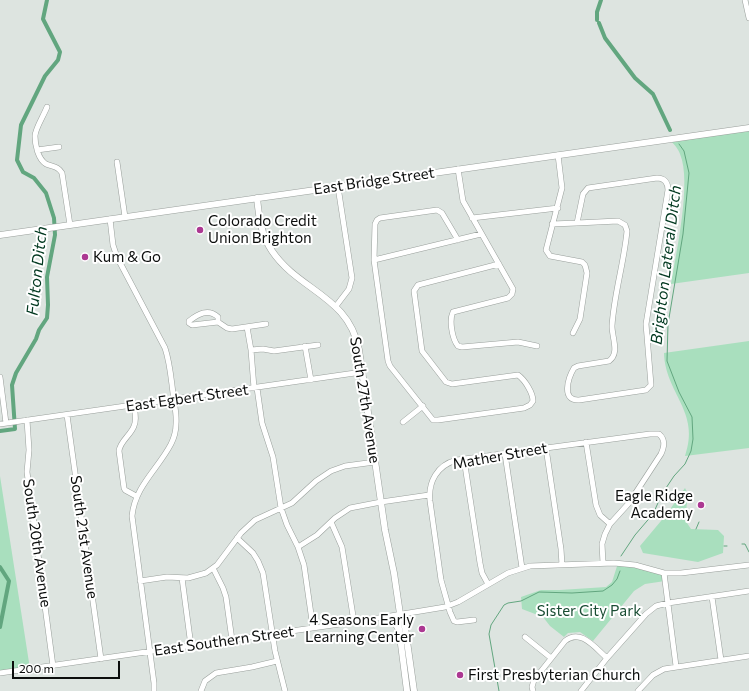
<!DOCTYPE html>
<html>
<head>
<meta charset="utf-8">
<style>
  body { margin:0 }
  #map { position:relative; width:749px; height:691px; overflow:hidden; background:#dde4e0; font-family:Commissioner,sans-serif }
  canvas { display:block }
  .scale { position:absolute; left:12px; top:661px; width:108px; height:18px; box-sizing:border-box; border:2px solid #0b0d0c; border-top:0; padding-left:5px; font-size:12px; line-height:14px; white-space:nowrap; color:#0b0d0c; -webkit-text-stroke:3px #fff; paint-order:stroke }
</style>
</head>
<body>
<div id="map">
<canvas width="749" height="691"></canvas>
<div class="scale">200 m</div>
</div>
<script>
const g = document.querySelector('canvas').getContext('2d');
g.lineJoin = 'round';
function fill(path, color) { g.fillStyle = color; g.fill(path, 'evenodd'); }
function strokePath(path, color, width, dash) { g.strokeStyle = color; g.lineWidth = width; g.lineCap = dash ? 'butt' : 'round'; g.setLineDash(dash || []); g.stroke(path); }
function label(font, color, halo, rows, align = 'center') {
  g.font = font + ' Commissioner,sans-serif'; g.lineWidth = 4; g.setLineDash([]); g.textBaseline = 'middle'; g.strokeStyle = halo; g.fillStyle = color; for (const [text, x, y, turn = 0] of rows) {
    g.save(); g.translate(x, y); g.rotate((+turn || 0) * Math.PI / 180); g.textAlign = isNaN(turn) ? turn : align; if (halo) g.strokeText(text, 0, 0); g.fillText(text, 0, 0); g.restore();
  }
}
fill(new Path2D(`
  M749 128V273L671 284C676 253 692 182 680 154 678 148 673 143 669 139Z
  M749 341V448L685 456C701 412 665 393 664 353Z
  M0 476 30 669 0 673Z
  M685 488 688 494 685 520 691 529 718 530 724 536 723 553 698 562 643 553 640 546 666 515Z
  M618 563 664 573 665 581 645 584 634 591 593 641 580 632 568 633 564 637 550 626 543 617 522 609 521 597 541 590H560L606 587 612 582Z`), '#a9dfbe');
strokePath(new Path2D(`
  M696 529 699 522
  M742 544H745L749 552
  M724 546H727
  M621 556 635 535 653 514 662 494 674 476 685 464 691 451 693 439 692 417 679 392 667 361 668 324 683 234 689 173 684 151 679 144
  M499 691 489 634 491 625 504 605 508 603 521 601 539 592 572 593 603 591 612 585 617 579 620 571`), '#62a67f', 1);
strokePath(new Path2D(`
  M597 20V12L601 0
  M599 23 605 38 635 78 653 94 670 130
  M0 431 15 429 12 385 16 373 36 339 39 330 47 318 48 305 47 277 55 235 54 218 46 193 34 178 23 172 17 160 21 125 45 76 58 60 60 52 43 19 47 0
  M0 567 9 581 0 627`), '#62a67f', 4);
const minor = new Path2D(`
  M745 0 749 18
  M47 107C44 115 35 129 35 136 35 145 38 159 46 164 53 167 58 166 62 173L70 225
  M37 150 59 147
  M558 155 562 188 546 250 550 256 582 262 585 265 587 273 580 319 573 333
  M117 162 125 217
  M458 169 463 201 513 289 512 294 508 298 453 312C449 320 452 339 458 346L462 347 518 342 537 346
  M657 178C664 178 668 182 668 190L646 324 651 385 646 390 579 400C561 401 568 378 574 368L578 366 609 361C620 353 612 338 612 326 614 294 624 263 627 231L625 225 618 221 577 223 583 194 588 188Z
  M472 218 558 208
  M110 219 113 245 117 257 165 348C170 363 171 378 173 393 174 403 177 414 176 424 176 431 174 438 171 444 158 469 135 486 132 516L154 683V691
  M552 224 577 223
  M458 240 442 213 437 210 380 218 377 220 375 224 374 260 388 361 390 366 433 420H438L524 408 530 405 533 401C533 393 525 380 518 375L452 384 446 382 422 351 414 291 418 285 499 264
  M374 260 481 234
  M336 306 349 289 352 278 338 187
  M218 322V317C208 308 198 314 189 321V323L192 325 218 322 227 328 232 329 266 324
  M247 327 251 350 254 388
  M305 346 311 380
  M251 350 263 349 274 351 318 345
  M0 377 6 423
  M257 388 262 423 273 457 281 508 287 525 298 547 304 565 313 628
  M134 406C135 412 137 420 134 426 131 435 120 441 119 451L124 488 125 490 136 496
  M67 415 101 659
  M27 420 29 450 27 472 53 666
  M403 422 423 406
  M0 424 362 372
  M586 442 596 505 600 515 610 524
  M546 448 561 549 562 565
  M505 454 522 568
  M464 459 480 563 482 573 488 584
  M331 522 342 547 354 622
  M237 538 253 553 258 561 263 573 275 651 285 691
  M298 547 317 535 335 518 350 508 381 502 429 495
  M213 568 223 588 226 597 232 640
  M664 573 676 666
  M182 578 191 646
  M140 581 167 577 188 578 206 573 217 565 241 533 255 520 292 503 316 481 331 471 345 466 375 462
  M712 597 721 660
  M383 619 393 621 398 629
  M474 620 457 622 454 621 450 612 441 580 430 501C428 482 437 465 457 460L650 434H659C666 440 664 447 661 454L629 503 610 524 605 534 602 544 603 563
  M525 637 551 658
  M0 673 354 622 445 607 458 602 508 573 530 566 614 563 635 565 664 573H681L749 565
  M201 691 205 681 216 673 252 667 277 661
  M533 691 532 687 534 680 565 641C581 628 595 648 607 658
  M581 691 607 658 646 614 656 606 668 603 749 591
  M638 691 653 675 664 669 749 656`);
const major = new Path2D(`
  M257 198C259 217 261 235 272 251 299 291 349 296 359 350L385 530 394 573 400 614 404 620 414 691
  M0 235 749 128
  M400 614 398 621 407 691`);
strokePath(minor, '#999f9b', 6);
strokePath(major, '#999f9b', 7);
strokePath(minor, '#fff', 5);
strokePath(major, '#fff', 6);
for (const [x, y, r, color] of [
  [200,230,4,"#ac3892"],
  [85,257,4,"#ac3892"],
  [701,505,4,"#ac3892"],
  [422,629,4,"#ac3892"],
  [460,675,4,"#ac3892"]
]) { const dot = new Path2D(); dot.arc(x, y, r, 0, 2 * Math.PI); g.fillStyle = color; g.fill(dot); strokePath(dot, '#fff', 1.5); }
label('15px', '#0b0d0c', '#fff', [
  ["East Bridge Street",374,181,-8],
  ["East Egbert Street",187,398,-8],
  ["South 27th Avenue",365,400,81],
  ["Mather Street",500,456,-10],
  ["South 21st Avenue",84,537,82],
  ["South 20th Avenue",37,543,82],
  ["East Southern Street",224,641,-8]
]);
label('15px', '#0b0d0c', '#fff', [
  ["Colorado Credit",208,221],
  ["Union Brighton",208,238],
  ["Kum & Go",93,257],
  ["Eagle Ridge",693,496,"right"],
  ["Academy",693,513,"right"],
  ["4 Seasons Early",414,620,"right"],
  ["Learning Center",414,637,"right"],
  ["First Presbyterian Church",468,675]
], 'left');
label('15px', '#194d33', '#fff', [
  ["Sister City Park",589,611]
]);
label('italic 16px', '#00381f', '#fff', [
  ["Brighton Lateral Ditch",666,265,-83],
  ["Fulton Ditch",37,271,-84]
]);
</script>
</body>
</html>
